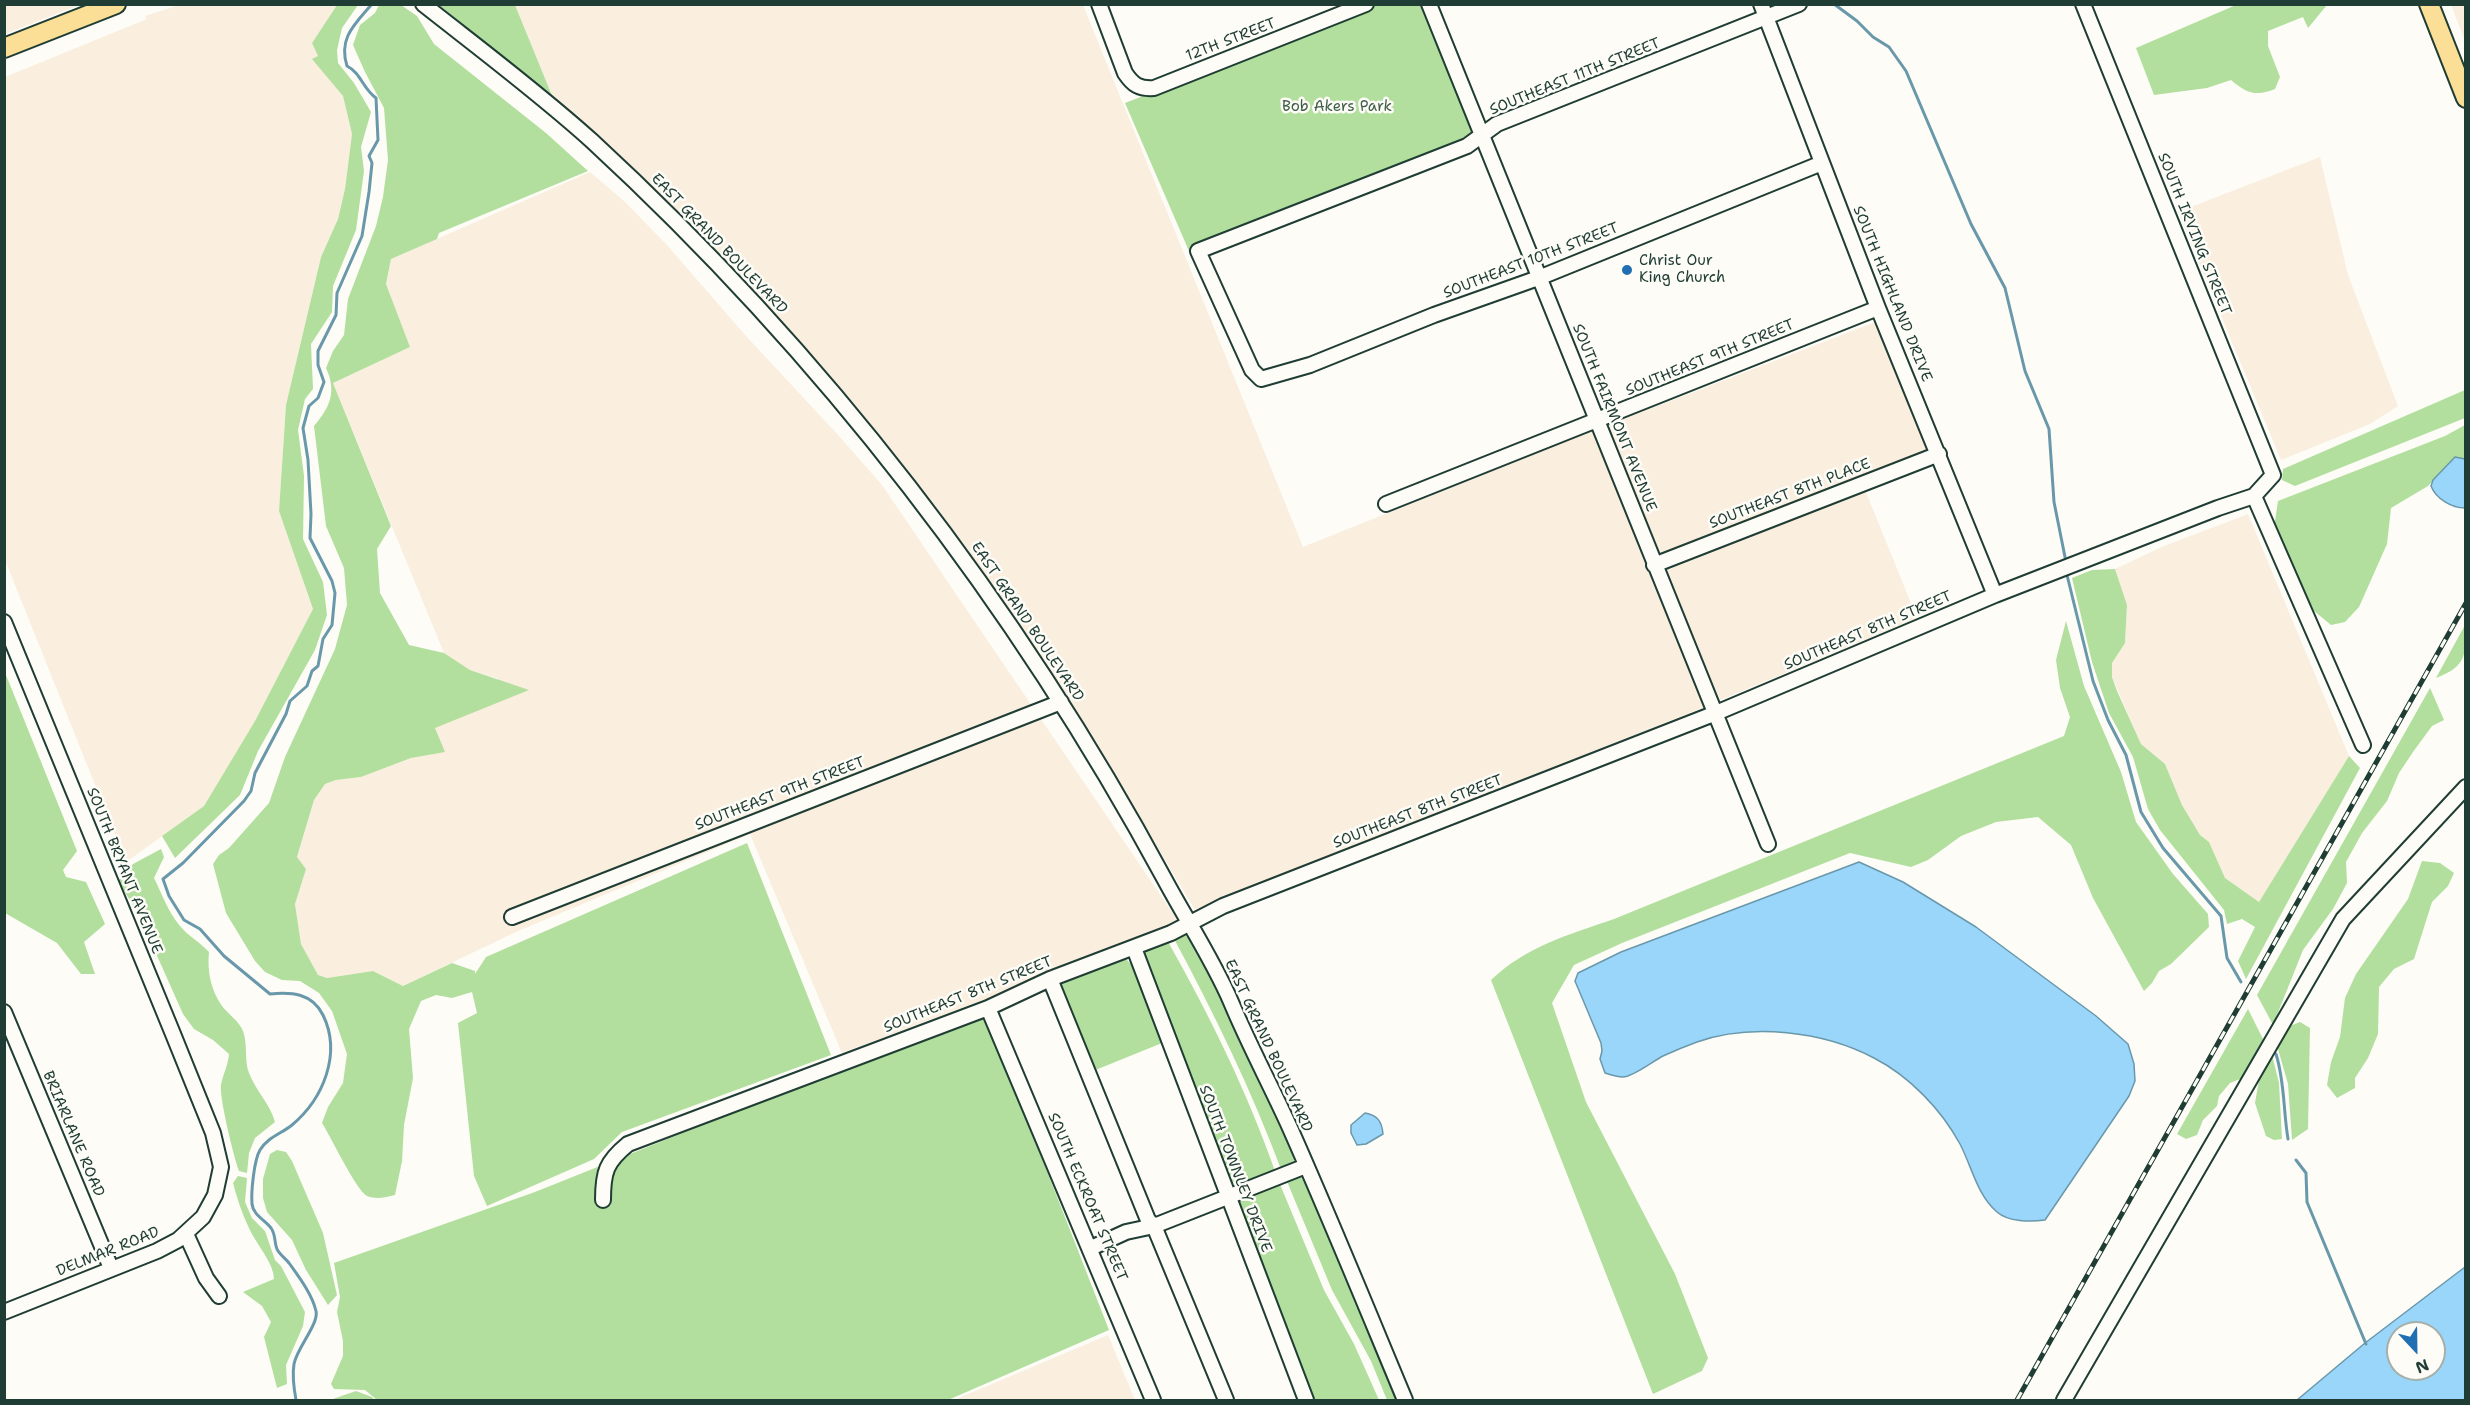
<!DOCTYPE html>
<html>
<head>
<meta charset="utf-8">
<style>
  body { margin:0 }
  #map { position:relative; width:2470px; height:1405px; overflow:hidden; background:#fdfcf7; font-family:"Shantell Sans",sans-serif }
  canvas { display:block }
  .frame { position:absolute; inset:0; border:6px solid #1f3d34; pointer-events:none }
  .north { position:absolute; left:2386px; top:1321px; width:60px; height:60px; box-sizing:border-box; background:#fdfcf7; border:2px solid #a4b0a9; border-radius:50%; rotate:158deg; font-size:16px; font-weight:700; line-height:24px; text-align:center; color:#1f3d34 }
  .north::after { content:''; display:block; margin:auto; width:21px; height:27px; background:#1f6fb2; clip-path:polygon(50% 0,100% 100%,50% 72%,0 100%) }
</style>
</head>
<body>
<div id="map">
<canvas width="2470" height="1405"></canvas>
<div class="frame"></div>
<div class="north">N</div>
</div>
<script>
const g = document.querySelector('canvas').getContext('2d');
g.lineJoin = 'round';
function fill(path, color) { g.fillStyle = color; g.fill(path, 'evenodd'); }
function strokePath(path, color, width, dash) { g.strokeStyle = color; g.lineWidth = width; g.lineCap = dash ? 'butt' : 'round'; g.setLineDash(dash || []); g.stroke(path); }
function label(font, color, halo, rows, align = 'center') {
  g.font = font + ' "Shantell Sans",sans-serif'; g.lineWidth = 5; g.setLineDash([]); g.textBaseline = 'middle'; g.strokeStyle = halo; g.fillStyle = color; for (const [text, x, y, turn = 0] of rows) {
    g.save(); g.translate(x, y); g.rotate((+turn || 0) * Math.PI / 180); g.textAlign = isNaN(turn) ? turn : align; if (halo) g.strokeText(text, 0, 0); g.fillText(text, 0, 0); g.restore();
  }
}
fill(new Path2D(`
  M5 4H79V5L5 34Z
  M179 5H337L312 43 318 56 313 59 343 96 352 134 345 189 338 219 321 257 286 405 279 511 313 609 255 721 204 806 126 862 5 560V77L147 19 145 16Z
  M515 5H1083L1303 547 1590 432 1878 321 1931 451 1861 480 1917 618 1687 714 1195 910 1076 711 980 568 911 476 812 356 734 270 637 175 553 98Z
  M2451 5H2465V41Z
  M2320 157 2348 275 2398 406 2370 424 2281 460 2178 212Z
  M590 172 624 201 666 244 746 336 839 436 882 485 1176 918 1174 926 1163 932 842 1053 750 834 518 931 403 986 373 971 327 978 318 975 301 944 295 903 306 869 297 858 314 800 325 784 336 780 361 777 411 758 444 752 435 728 499 679 470 670 444 653 333 383 410 347 386 284 391 259Z
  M2248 514 2349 756 2259 902 2225 878 2209 842 2200 835 2182 805 2165 764 2141 744 2112 677V663L2125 643 2127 605 2115 569 2164 546Z
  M1108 1335 1135 1400H954Z`), '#faeede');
fill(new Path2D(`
  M337 5H358L342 28 337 50 338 63 354 83 371 112 361 147 364 171 356 230 333 286 332 312 311 344 313 389 305 399 298 430 304 476 303 539 323 582 327 615 315 650 258 751 240 795 175 858 162 836 204 806 255 721 313 609 279 511 286 405 321 257 338 219 345 189 352 134 343 96 312 59 318 56 312 43Z
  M379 5H401L417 16 434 44 546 133 588 171 439 233 437 239 391 259 386 284 410 347 333 383 391 526 377 549 380 593 409 645 444 653 470 670 529 690 435 728 445 752 411 758 361 777 336 780 325 784 314 800 297 857 306 869 295 904 301 944 318 975 327 978 373 971 403 986 452 963 475 971V974L486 957 747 843 831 1055 622 1132 594 1159 487 1206 474 1176 458 1023 477 1013 472 992 452 998 436 995 421 1001 409 1029 413 1078 404 1125 402 1161 395 1195C386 1197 377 1200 367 1196 356 1190 331 1137 322 1123L328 1107 343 1083 347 1054 332 1011 319 993 300 981 282 980 265 972 255 961 226 913 213 864 219 855 229 848 269 803 285 757 335 649 347 605 344 568 326 526 314 426C330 407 337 392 326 368L333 351 344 335 348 299 376 226 383 197 388 160 384 108 365 72 353 45 360 25 375 13Z
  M439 5H515L553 98Z
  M1378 5H1424L1474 133 1464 145 1189 251 1125 103Z
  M2236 5H2327L2308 28 2303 17 2268 31V46L2280 77 2275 89C2256 97 2246 93 2231 80L2207 88 2154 95 2136 48Z
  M2465 390V418L2295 486 2282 480 2283 469Z
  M2465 425V459L2455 457 2428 486 2391 508 2387 544 2359 607 2345 622 2331 625 2314 611 2279 540 2274 528 2278 501 2445 436Z
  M2115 569 2127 605 2125 643 2112 663V677L2117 691 2141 744 2165 764 2182 805 2200 835 2209 842 2225 878 2259 902 2349 756 2360 768 2246 979 2238 961 2255 927 2242 919 2227 924 2224 910 2160 830 2148 809 2133 757 2109 713 2092 662 2072 578 2092 570Z
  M2066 621 2084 686 2121 772 2136 822 2173 874 2208 914 2209 927 2171 964 2159 971 2152 983 2144 991 2093 898 2071 845 2038 817 1996 822 1961 836 1928 860 1911 867 1850 853 1622 943 1574 965 1552 1003 1586 1102 1675 1274 1708 1358 1702 1371 1653 1394 1491 980C1527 946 1568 935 1614 919L2064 736 2070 717 2060 688 2056 660Z
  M2465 625C2466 655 2467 666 2436 678Z
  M4 670 77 851 63 870 66 877 86 882 105 924 84 942 95 974H81L57 943 5 913Z
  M2430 688 2444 720 2432 726 2413 752 2399 773 2387 801 2362 833 2346 862 2347 883 2333 909 2303 950 2273 1025 2257 995Z
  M161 849 164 857 154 878C162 894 168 912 180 926 188 936 200 942 209 952 207 972 211 990 222 1006 229 1015 239 1021 243 1031 248 1045 244 1061 249 1073 256 1091 270 1104 275 1122L255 1138 249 1153 247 1173 239 1171C234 1158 219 1097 221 1085 223 1074 228 1066 229 1054L213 1040 194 1029 183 1014 138 913 118 881 133 864Z
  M2422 861 2440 863 2454 873 2448 886 2432 902 2414 959 2394 969 2379 987 2378 1034 2368 1058 2355 1078V1088L2337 1098 2327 1085 2331 1062 2340 1037 2345 998 2356 974 2408 899Z
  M1182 933 1190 939 1234 1023 1295 1155 1293 1164 1282 1172C1252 1091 1214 1013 1173 937Z
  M1167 940C1209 1014 1248 1093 1276 1174L1237 1188H1232L1144 956 1147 947Z
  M1118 959H1126L1133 966 1162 1043 1093 1071 1060 989 1063 982Z
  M2248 1009 2265 1043 2245 1077 2230 1083 2219 1096 2217 1106 2203 1120 2197 1135 2186 1139 2177 1134Z
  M985 1012 1109 1330 948 1400H377L365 1390 334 1389 331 1384 343 1356V1341L337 1312 340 1297 334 1263 535 1192Z
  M2300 1022 2310 1028 2308 1129 2292 1140 2288 1084 2276 1042 2287 1027Z
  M2271 1051 2279 1083 2282 1139 2274 1140 2266 1136 2255 1103 2259 1080Z
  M277 1150 286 1152 292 1161 323 1233 337 1295 328 1305 306 1270 292 1240 267 1212 263 1198V1179L270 1154Z
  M238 1176 247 1178 245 1202 252 1218 265 1231 275 1260 281 1266 305 1312 303 1326 286 1365 287 1384 277 1388 264 1337 271 1322 262 1306 243 1292 274 1279C274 1263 256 1244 249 1228 242 1214 237 1198 233 1183Z
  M1299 1176 1307 1183 1399 1400H1387L1371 1361 1332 1290 1286 1179Z
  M1279 1182 1324 1290 1354 1344 1379 1400H1310L1237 1202 1239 1197Z
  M356 1391 372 1397 374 1400H330Z`), '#b2df9d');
const water = new Path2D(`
  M2455 457 2465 459V508C2452 508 2436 499 2431 486L2433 480Z
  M1859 862 1903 882 1976 927 2096 1016 2128 1044 2134 1064 2135 1081 2129 1096 2045 1220C2031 1222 2008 1222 1997 1212 1977 1195 1972 1167 1960 1144 1941 1109 1909 1076 1874 1058 1823 1031 1751 1023 1697 1042 1686 1046 1674 1051 1663 1056 1653 1061 1633 1077 1623 1077 1617 1077 1611 1075 1605 1073L1600 1059 1602 1051 1601 1043 1575 981 1578 973 1621 952Z
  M1365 1113C1377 1115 1382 1121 1383 1134L1366 1144 1357 1145 1351 1133V1125Z
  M2465 1267V1400H2297L2365 1343ZM2398 1333H2434V1369H2398Z`);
fill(water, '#9ad5fa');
strokePath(water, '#6998ab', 1.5);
strokePath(new Path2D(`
  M1834 4 1857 21 1873 37 1889 47 1906 71 1971 224 2005 288 2025 371 2049 429 2054 502 2066 562
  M2066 571 2093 681 2108 720 2126 755 2141 812 2163 848 2221 916 2227 958 2241 982
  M2276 1054C2285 1083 2283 1109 2288 1139
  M2296 1160 2306 1173 2307 1202 2366 1344
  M296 1400C294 1389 292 1376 294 1364 297 1348 319 1324 316 1311 312 1294 299 1277 289 1263 286 1259 279 1254 277 1249 274 1242 276 1235 271 1228 265 1220 253 1215 252 1204 251 1192 254 1160 260 1150 268 1137 281 1134 292 1125 323 1099 342 1054 323 1015 312 993 292 992 270 994L224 956 200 929 184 920 169 896 163 879 183 863 244 801 251 791 255 773 286 714 290 701 307 686 312 671 318 666 323 639 332 625 335 593 332 581 310 538 311 514 308 460 303 428 309 406 318 398 324 382 318 365V351L336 315 337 293 362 236 369 192 372 163 369 156 378 140 376 98C363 89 361 73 347 66 338 38 355 24 372 4`), '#6998ab', 3);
const minor = new Path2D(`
  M423 4C480 49 539 93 592 141 823 354 1016 604 1165 880 1187 921 1213 960 1231 1002 1249 1045 1271 1086 1290 1128 1330 1218 1367 1309 1405 1400
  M1099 4 1125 73C1133 85 1139 89 1154 88L1366 4
  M1429 4 1768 844
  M1761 4 1878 308 1995 595
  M1799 4 1497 124 1467 146 1198 251 1252 370 1261 379 1310 365 1434 315 1541 277 1822 163
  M2254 496 2363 745
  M1386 504 1878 308
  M1654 565 1939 454
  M4 622 173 1034 213 1133 221 1167 215 1195 203 1217 178 1240 157 1251 4 1312
  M512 917 1061 702
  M1134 948 1306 1400
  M1050 979 1148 1220 1154 1226 1226 1400
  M988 1008 1153 1400
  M4 1012 111 1268
  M603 1200C603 1172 606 1162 628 1144L988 1008 1050 979 1171 933 1223 906 1716 713 1995 595 2218 508 2254 496 2273 475 2083 4
  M186 1234 206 1278 219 1296
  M1091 1248 1126 1232 1154 1226 1306 1166
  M2064 1400 2343 919 2466 787`);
const major = new Path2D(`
  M2429 4 2466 98
  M4 48 116 4`);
strokePath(minor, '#1f3d34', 18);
strokePath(major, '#1f3d34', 22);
strokePath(minor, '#fdfcf7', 14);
strokePath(major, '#fbdf96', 18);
const rail = new Path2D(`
  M2017 1400 2466 603`);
strokePath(rail, '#1f3d34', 5);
strokePath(rail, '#fdfcf7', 3, [9]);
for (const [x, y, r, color] of [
  [1627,270,6,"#1f6fb2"]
]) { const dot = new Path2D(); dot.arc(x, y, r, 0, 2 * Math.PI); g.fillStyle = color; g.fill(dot); strokePath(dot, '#fdfcf7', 2); }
label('15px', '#1f3d34', '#fdfcf7', [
  ["12TH STREET",1231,40,-21],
  ["SOUTHEAST 11TH STREET",1575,77,-22],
  ["SOUTH IRVING STREET",2194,234,68],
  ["EAST GRAND BOULEVARD",719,244,46],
  ["SOUTHEAST 10TH STREET",1531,261,-21],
  ["SOUTH HIGHLAND DRIVE",1892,294,68],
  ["SOUTHEAST 9TH STREET",1710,358,-22],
  ["SOUTH FAIRMONT AVENUE",1614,418,68],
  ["SOUTHEAST 8TH PLACE",1790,494,-21],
  ["EAST GRAND BOULEVARD",1027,622,56],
  ["SOUTHEAST 8TH STREET",1868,631,-23],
  ["SOUTHEAST 9TH STREET",780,794,-21],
  ["SOUTHEAST 8TH STREET",1418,812,-21],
  ["SOUTH BRYANT AVENUE",124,871,68],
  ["SOUTHEAST 8TH STREET",968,995,-22],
  ["EAST GRAND BOULEVARD",1268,1046,65],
  ["BRIARLANE ROAD",73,1134,67],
  ["SOUTH TOWNLEY DRIVE",1235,1169,69],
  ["SOUTH ECKROAT STREET",1087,1197,67],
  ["DELMAR ROAD",108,1252,-22]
]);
label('15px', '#3c5d49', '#fdfcf7', [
  ["Bob Akers Park",1337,107]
]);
label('15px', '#1f3d34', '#fdfcf7', [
  ["Christ Our",1639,261],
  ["King Church",1639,278]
], 'left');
</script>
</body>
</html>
